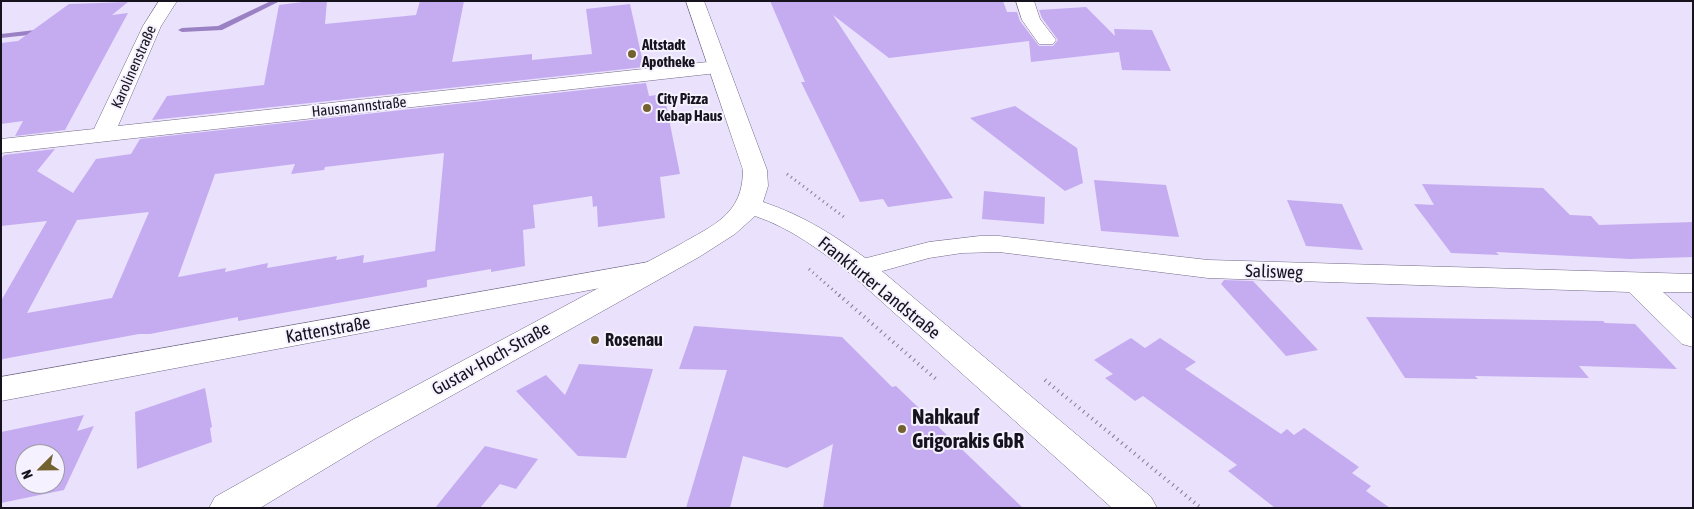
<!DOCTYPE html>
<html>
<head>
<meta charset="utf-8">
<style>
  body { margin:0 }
  #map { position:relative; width:1694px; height:509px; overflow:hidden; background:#eae1fc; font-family:"Asap Condensed",sans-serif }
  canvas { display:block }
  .frame { position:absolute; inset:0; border:2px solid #17131e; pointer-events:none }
  .north { position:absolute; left:15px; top:444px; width:50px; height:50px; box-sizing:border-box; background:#f5f1fe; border:1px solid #9c98a4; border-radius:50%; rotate:247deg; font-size:14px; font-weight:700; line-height:20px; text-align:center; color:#17131e }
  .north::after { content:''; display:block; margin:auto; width:18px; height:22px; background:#736230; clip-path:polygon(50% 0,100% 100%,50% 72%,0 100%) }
</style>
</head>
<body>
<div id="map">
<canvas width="1694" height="509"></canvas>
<div class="frame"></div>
<div class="north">N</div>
</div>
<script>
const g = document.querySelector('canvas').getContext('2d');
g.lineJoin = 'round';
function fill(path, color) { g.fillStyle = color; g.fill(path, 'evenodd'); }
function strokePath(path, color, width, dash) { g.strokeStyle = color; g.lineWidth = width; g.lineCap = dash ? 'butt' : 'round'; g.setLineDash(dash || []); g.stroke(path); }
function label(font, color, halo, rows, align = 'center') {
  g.font = font + ' "Asap Condensed",sans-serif'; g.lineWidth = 4; g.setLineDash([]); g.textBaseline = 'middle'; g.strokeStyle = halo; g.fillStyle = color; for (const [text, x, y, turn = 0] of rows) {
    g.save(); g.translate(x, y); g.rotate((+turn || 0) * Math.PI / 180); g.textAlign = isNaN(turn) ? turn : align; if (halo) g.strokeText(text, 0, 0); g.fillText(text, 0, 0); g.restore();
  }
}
fill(new Path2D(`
  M271 1H280L222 30 182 32 178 30 182 28 218 26Z
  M44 29 48 31 47 33 1 38V34Z`), '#9a81c3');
fill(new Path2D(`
  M310 1H327L325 24 416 15 420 1H464L452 62 532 54V60L592 54 586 9 630 4 644 67 152 120 167 96 264 85 279 5Z
  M770 1H1003L1007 12H1017L1020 21 1039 46H1053L1058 40 1042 18 1039 10 1086 7 1115 36 1114 29 1152 30 1171 71 1122 70 1119 52 1031 62 1029 41 889 58 833 15 953 198 888 207 883 199 860 202 801 82H805Z
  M128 2 112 15 128 13 65 130 15 136 23 121 1 124V43L18 41 69 4Z
  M646 83 649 96 664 94 680 174 660 177 665 218 598 227 597 206 593 207 592 196 533 205 535 228 523 230 525 266 491 272V269L427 280V287L238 321V317L150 334H139L3 359 1 361V301L47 221 1 226V159L4 155 55 149 37 171 73 193 96 159 131 154 140 139ZM444 153 435 251 363 263 364 255 336 260 337 256 267 268 268 263 225 272 226 268 178 277 215 174 295 164 291 174 324 170 325 167ZM149 212 112 298 27 313 77 220Z
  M1015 106 1077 148 1083 183 1065 191 970 118Z
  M1094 180 1166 185 1179 237 1101 231Z
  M1422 184 1543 188 1570 215 1591 216 1599 225 1693 222V257L1630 259 1496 252 1499 255 1451 253 1414 204 1434 205Z
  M984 191 1045 197 1044 224 982 219Z
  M1287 200 1342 204 1363 250 1306 246Z
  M1224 280 1253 281 1318 350 1286 356 1221 284Z
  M1366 317 1603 321 1605 323 1635 324 1677 369 1579 366 1589 378 1475 376 1478 379 1405 378Z
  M694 326 842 337 892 387 896 386 1023 508H823L833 444 787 468 743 456 730 508H686L727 370 679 369Z
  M1131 338 1145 348 1160 338 1196 362 1185 369 1281 434 1287 429 1294 435 1304 428 1359 467 1352 473 1371 486 1366 491 1390 508H1275L1228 471 1237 465 1143 396 1135 401 1105 378 1113 374 1094 360Z
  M579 364 653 369 626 458 578 456 516 391 546 375 565 395Z
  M205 388 212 427 210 428 212 442 137 469 135 412Z
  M84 415 77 431 94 426 64 490 1 503V432ZM25 454H55V484H25Z
  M485 446 538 459 516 489 500 484 480 508H435Z`), '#c5acf1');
const minor = new Path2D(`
  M159 1H177L161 26 118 126 717 61 724 63 727 67 724 71 717 73 1 153V139L94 129 143 26Z
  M1016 1H1034L1040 19 1056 40 1053 44H1039L1022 20Z
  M980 236H999L1208 260 1693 274V292H1663L1693 319V347L1682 344 1629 292 1208 278 999 252 962 253 929 258 861 277 851 274 847 268 851 262 929 242Z
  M654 261 664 264 668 270 664 276 1 401V377Z`);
const secondary = new Path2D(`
  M686 1H704L767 170 768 186 763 202C805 216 835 236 871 262L1151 497 1157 508H1112L851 274C821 251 791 228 755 216L735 234 699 257 376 438 260 508H209L215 497 352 420 679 245C713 225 743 215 743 170Z`);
strokePath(minor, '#736986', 1);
strokePath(secondary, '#736986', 1);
strokePath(new Path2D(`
  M787 174 844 217
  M809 269 840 296`), '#837c8f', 3, [1, 4]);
strokePath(new Path2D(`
  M839 295 937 380
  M1045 380 1201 508`), '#837c8f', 4, [1, 4.5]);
fill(minor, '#fff');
fill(secondary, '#fff');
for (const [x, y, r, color] of [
  [632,54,5,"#736230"],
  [647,108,5,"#736230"],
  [595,340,5,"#736230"],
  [902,429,5,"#736230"]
]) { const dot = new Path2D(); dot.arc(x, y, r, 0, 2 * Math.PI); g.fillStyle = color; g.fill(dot); strokePath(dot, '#f5f1fe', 2); }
label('bold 15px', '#17131e', '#f5f1fe', [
  ["Altstadt",642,45],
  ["Apotheke",642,62],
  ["City Pizza",657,99],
  ["Kebap Haus",657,116]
], 'left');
label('15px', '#17131e', '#f5f1fe', [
  ["Karolinenstraße",134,67,-66],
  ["Hausmannstraße",359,107,-6]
]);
label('18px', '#17131e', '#f5f1fe', [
  ["Salisweg",1274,272,2],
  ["Frankfurter Landstraße",879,288,39],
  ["Kattenstraße",328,330,-10],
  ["Gustav-Hoch-Straße",491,359,-29]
]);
label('bold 18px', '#17131e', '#f5f1fe', [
  ["Rosenau",605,340]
], 'left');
label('bold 21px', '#17131e', '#f5f1fe', [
  ["Nahkauf",912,417],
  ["Grigorakis GbR",912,441]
], 'left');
</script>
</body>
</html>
